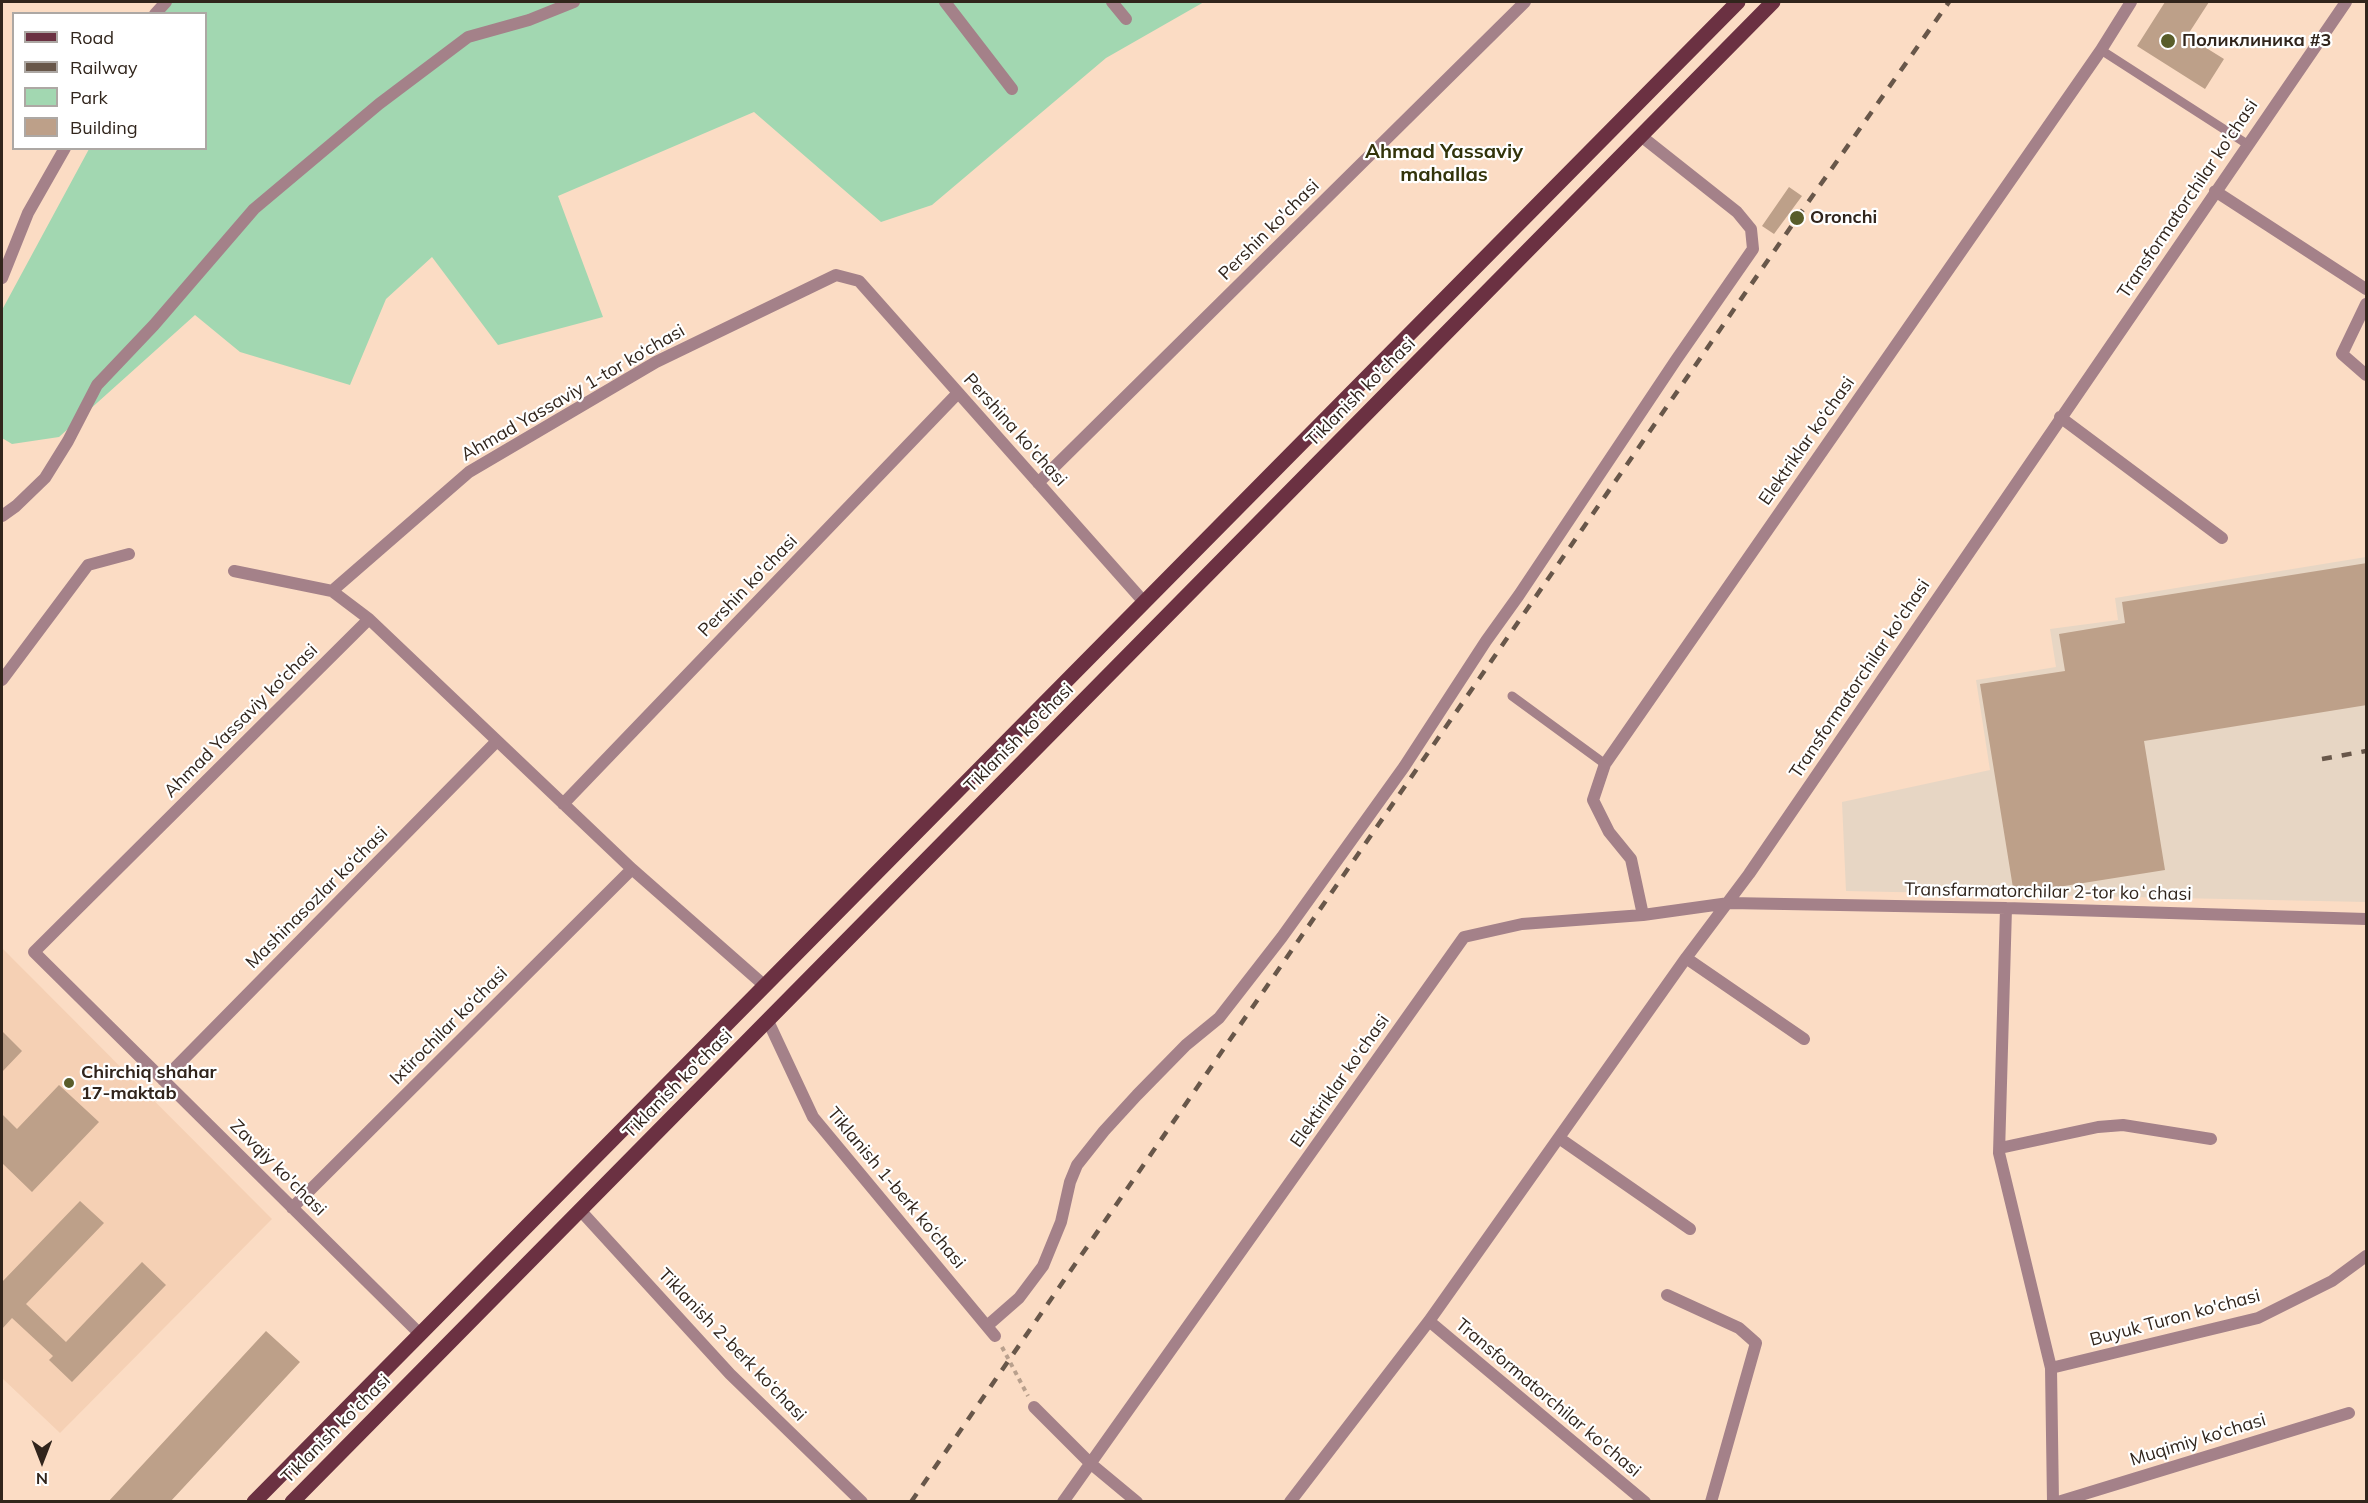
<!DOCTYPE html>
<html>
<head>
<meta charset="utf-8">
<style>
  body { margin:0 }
  #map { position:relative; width:2368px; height:1503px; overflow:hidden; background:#fbdcc4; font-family:Mulish,sans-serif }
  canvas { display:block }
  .frame { position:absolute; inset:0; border:3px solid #31251c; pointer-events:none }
  .legend { position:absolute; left:12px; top:12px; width:195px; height:138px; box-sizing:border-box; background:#fff; border:2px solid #ada8a4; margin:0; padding:8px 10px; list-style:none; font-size:18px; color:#31251c }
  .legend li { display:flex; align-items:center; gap:12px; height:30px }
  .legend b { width:30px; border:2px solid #ada8a4 }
  .north { position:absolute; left:12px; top:1431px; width:60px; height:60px; -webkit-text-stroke:4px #fff; paint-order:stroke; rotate:180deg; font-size:16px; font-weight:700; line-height:24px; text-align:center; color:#31251c }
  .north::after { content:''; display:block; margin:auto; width:21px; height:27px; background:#31251c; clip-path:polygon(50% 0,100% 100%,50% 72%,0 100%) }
</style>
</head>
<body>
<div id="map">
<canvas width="2368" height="1503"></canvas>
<div class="frame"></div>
<ul class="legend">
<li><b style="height:8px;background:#6b3142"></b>Road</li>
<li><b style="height:8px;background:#68574a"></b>Railway</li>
<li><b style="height:16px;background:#a2d7b1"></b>Park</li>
<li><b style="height:16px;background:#bda089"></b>Building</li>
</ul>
<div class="north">N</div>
</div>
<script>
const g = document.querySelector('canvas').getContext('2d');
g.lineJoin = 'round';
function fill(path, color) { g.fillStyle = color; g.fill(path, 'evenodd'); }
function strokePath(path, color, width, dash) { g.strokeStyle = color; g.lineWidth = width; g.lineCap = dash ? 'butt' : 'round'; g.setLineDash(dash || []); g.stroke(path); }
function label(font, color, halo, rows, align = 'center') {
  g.font = font + ' Mulish,sans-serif'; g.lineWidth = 4.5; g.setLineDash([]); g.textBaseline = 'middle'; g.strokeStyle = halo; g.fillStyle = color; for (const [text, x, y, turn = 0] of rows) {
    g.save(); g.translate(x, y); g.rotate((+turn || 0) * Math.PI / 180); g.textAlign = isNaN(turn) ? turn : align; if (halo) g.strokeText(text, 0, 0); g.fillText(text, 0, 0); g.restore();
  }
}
fill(new Path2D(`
  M2 948 272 1219 60 1433 2 1378Z`), '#f5d0b4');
fill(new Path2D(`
  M2366 557V902L1846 891 1842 802 1990 770 1976 680 2056 667 2050 629 2118 620 2115 598Z`), '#e7d6c4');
fill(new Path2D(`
  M168 2H1204L1106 58 932 205 881 222 754 112 558 196 603 317 498 345 432 257 386 299 350 385 240 352 195 315 59 437 12 444 2 438V310L89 149 206 148V14L161 13Z`), '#a2d7b1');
fill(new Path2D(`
  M2165 2H2209L2187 36 2224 59 2205 89 2137 46Z
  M1789 187 1802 196 1774 234 1762 226Z
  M2367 563V705L2144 741 2165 870 2014 894 1980 684 2065 671 2059 634 2125 623 2122 602Z
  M2 1031 22 1051 2 1072Z
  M59 1085 99 1122 32 1192 2 1163V1114L17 1129Z
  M80 1201 104 1223 26 1304 66 1342 142 1262 166 1285 72 1382 49 1360 53 1356 12 1318 2 1329V1282Z
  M266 1331 300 1362 170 1502H108Z`), '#bda089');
strokePath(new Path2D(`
  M1002 1347 1028 1396`), '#b9a08d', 4, [4.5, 4.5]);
strokePath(new Path2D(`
  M2101 50 2247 144
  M1512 696 1605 764`), '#a48189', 9);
strokePath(new Path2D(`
  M945 2 1012 89
  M1112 2 1126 19
  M155 14 166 2
  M2215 191 2366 289
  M2 278 28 213 65 148
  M2366 304 2342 354 2366 375
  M2060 417 2222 538
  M1038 483 1525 2
  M2 516 16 506 45 478 68 441 97 385 154 325 254 209 379 104 468 37 529 20 574 2
  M234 571 332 591 369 619 632 869 765 986
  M332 591 469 472 656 362 836 275 859 281 1144 602
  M369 619 34 952 420 1334
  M2 680 88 565 129 554
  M563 804 958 393
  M2006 908 1999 1153 2051 1368 2053 1502
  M1643 915 1631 859 1609 832 1593 800 1605 764 2101 50 2131 2
  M1686 958 1804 1039
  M768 1021 813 1117 995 1336
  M163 1080 497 741
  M1559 1138 1690 1229
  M2000 1148 2098 1127 2123 1125 2211 1139
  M292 1208 632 869
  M580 1210 730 1374 862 1502
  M1667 1295 1739 1328 1756 1343 1711 1502
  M1429 1321 1645 1502
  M987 1326 1019 1298 1043 1266 1061 1222 1070 1182 1077 1165 1104 1131 1137 1095 1186 1045 1219 1018 1282 937 1404 767 1486 641 1519 595 1676 360 1753 249 1751 229 1737 212 1641 136
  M2051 1368 2258 1318 2332 1281 2366 1256
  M1034 1407 1090 1463 1137 1502
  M1063 1502 1464 937 1522 924 1643 915 1729 903 2006 908 2366 919
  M1290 1502 1429 1321 1686 958 1749 874 2346 2
  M2058 1502 2349 1413`), '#a48189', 12);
strokePath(new Path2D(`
  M254 1502 1738 2
  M292 1502 1773 2`), '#6b3142', 15);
strokePath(new Path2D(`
  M2322 759 2366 751
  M911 1502 1797 218 1949 2`), '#68574a', 4.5, [10, 10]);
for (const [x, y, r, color] of [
  [2168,41,8,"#595d2a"],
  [1797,218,8,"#595d2a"],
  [69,1083,6,"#595d2a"]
]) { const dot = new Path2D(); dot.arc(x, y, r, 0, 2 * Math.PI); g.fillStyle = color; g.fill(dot); strokePath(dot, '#fff', 2); }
label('bold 18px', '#31251c', '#fff', [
  ["Поликлиника #3",2182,41],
  ["Oronchi",1810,218],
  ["Chirchiq shahar",81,1073],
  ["17-maktab",81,1094]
], 'left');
label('18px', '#31251c', '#fff', [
  ["Transformatorchilar ko'chasi",2188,199,-56],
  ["Pershin ko'chasi",1269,230,-45],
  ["Tiklanish ko'chasi",1361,392,-45],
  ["Ahmad Yassaviy 1-tor ko‘chasi",573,393,-30],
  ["Pershina ko'chasi",1015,430,48],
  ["Elektriklar ko‘chasi",1807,441,-55],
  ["Pershin ko'chasi",748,586,-46],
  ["Transformatorchilar ko'chasi",1860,679,-56],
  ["Ahmad Yassaviy ko‘chasi",241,721,-45],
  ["Tiklanish ko'chasi",1019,738,-45],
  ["Transfarmatorchilar 2-tor koʻchasi",2048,892,1],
  ["Mashinasozlar ko‘chasi",317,898,-45],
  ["Ixtirochilar ko‘chasi",449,1026,-45],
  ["Elektiriklar ko'chasi",1340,1081,-55],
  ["Tiklanish ko'chasi",678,1084,-45],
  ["Zavqiy ko'chasi",278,1168,45],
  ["Tiklanish 1-berk ko‘chasi",896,1188,50],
  ["Buyuk Turon ko'chasi",2175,1318,-15],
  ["Tiklanish 2-berk ko‘chasi",732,1345,46],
  ["Transformatorchilar ko'chasi",1548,1398,40],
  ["Tiklanish ko'chasi",336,1429,-45],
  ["Muqimiy ko‘chasi",2198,1440,-17]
]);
label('bold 20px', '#32340b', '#fff', [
  ["Ahmad Yassaviy",1444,152],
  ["mahallas",1444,175]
]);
</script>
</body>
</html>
